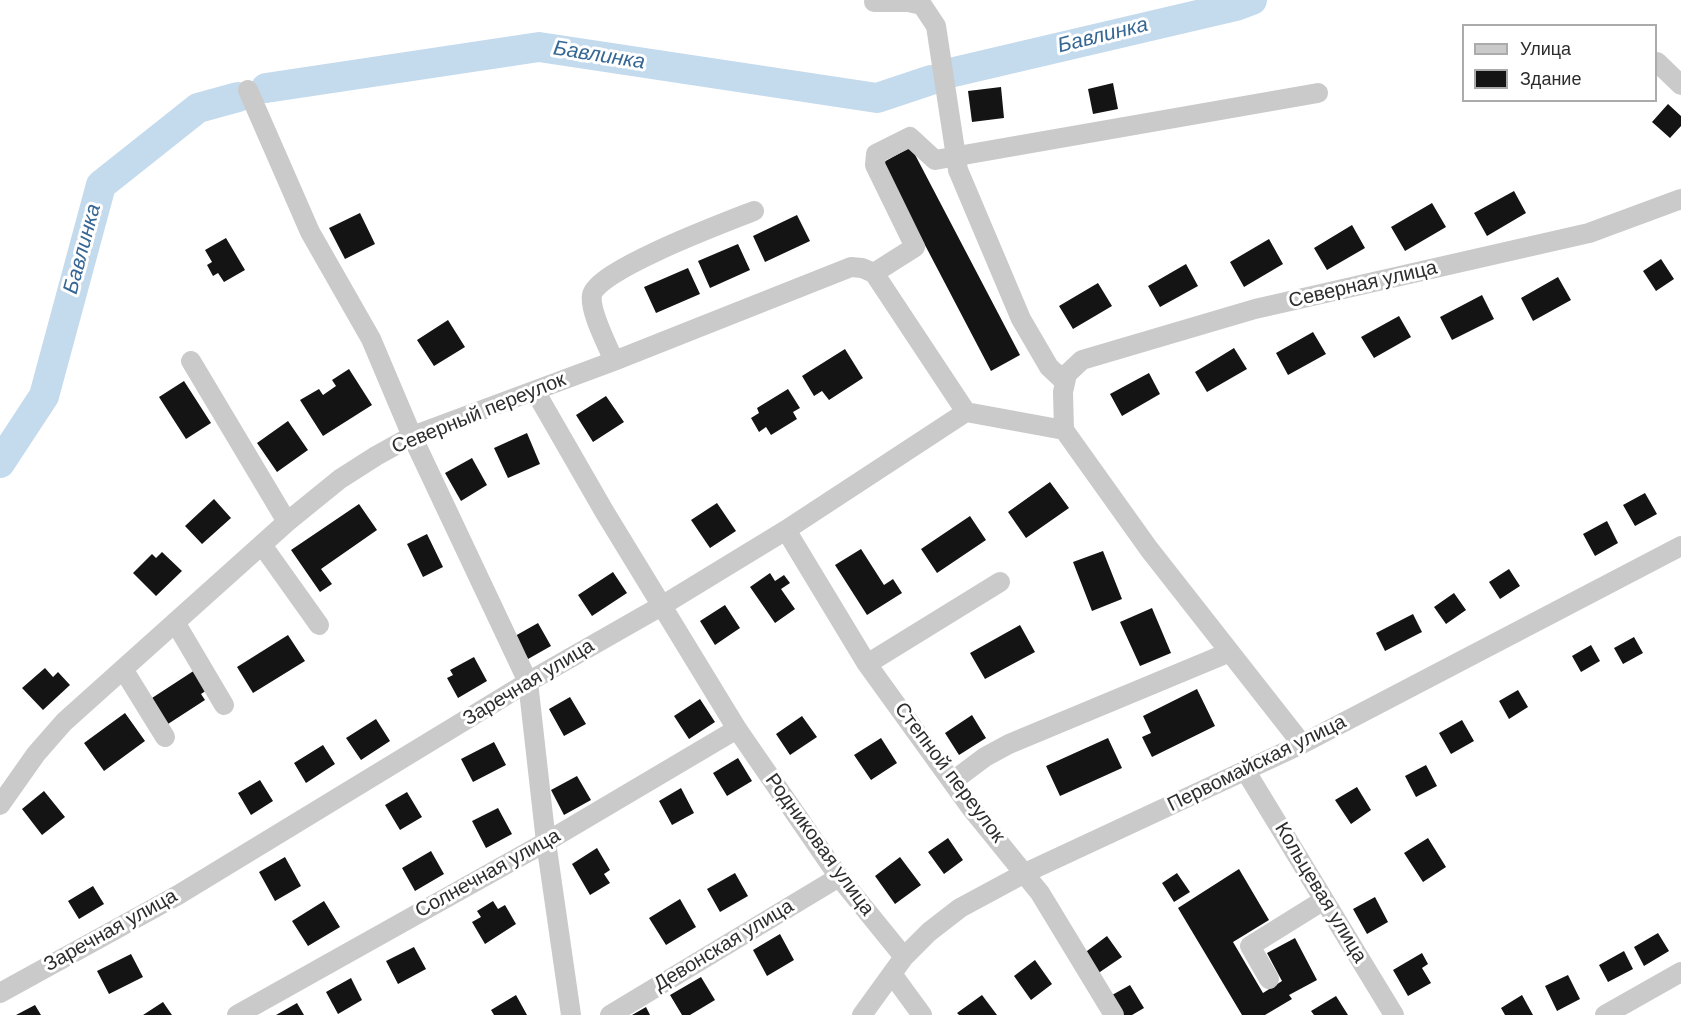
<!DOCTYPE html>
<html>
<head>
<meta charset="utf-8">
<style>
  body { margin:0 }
  #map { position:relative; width:1681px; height:1015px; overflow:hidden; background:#fff; font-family:"DM Sans",sans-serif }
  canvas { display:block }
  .legend { position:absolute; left:1462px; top:24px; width:195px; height:78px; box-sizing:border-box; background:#fff; border:2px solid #ababab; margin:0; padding:8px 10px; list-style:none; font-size:18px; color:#2d2d2d }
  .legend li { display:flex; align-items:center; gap:12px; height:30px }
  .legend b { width:30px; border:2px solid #ababab }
</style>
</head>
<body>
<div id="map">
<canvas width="1681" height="1015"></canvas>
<ul class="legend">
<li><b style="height:8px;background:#cacaca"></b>Улица</li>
<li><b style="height:16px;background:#141414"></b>Здание</li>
</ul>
</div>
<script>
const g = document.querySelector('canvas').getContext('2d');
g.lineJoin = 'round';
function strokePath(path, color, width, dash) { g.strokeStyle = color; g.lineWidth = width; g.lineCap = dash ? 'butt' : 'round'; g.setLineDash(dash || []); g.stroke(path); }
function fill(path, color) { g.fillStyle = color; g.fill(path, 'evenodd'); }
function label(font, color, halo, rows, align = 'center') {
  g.font = font + ' "DM Sans",sans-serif'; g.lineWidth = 6; g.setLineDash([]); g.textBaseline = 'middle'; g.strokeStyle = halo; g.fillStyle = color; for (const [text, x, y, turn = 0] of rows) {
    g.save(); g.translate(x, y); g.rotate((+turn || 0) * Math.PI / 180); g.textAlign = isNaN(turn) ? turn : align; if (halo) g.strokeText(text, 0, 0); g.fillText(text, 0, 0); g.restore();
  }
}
strokePath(new Path2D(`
  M954 72 1236 6 1252 0
  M266 88 539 47 877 98 931 80
  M0 463 44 396 101 185 198 108 238 97`), '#c4daed', 30);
fill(new Path2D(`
  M1113 83 1118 109 1093 114 1088 89Z
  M1001 87 1004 118 972 122 968 91Z
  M1668 104 1681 116V126L1670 138 1652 122Z
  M911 147 1020 355 991 371 882 163Z
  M1514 191 1526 213 1487 236 1474 213Z
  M1432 203 1446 227 1405 251 1391 227Z
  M360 213 375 244 345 259 329 228Z
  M797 215 810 241 765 262 753 236Z
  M1352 225 1365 248 1327 270 1314 248Z
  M226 238 245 270 224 282 218 273 213 276 207 265 212 262 205 250Z
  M1269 239 1283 264 1244 287 1230 262Z
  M738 244 750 270 710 288 698 261Z
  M1661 259 1674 279 1656 291 1643 271Z
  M1186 264 1198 286 1160 307 1148 286Z
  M688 268 700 294 656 313 644 287Z
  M1558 277 1571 300 1533 321 1521 298Z
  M1098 283 1112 306 1073 329 1059 306Z
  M1482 295 1494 319 1452 340 1440 317Z
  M1399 316 1411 337 1374 358 1361 337Z
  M448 320 465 347 434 366 417 340Z
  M1313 332 1326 354 1288 375 1276 353Z
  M1234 348 1247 369 1207 392 1195 372Z
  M845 349 863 378 829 400 822 391 814 396 802 376Z
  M349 369 372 405 323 436 300 400 319 389 323 395 336 386 332 380Z
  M1149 373 1160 394 1122 416 1110 394Z
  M184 381 211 423 186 439 159 397Z
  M788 389 800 408 793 412 797 419 771 435 766 427 759 432 751 418 759 413 757 408Z
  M606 396 624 422 593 442 576 415Z
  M288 421 308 450 277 472 257 443Z
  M527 433 540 464 508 478 494 448Z
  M472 458 487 485 461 501 445 473Z
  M1050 482 1069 508 1026 538 1008 512Z
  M1645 493 1657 514 1635 526 1623 505Z
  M214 499 231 518 202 544 185 526Z
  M717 503 736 531 710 548 691 520Z
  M359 504 377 530 321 569 332 584 320 592 291 550Z
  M970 516 986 540 937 573 921 549Z
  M1607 521 1618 543 1595 556 1583 534Z
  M427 534 443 567 423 577 407 544Z
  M861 549 884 585 893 579 902 593 867 615 835 565Z
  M1103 551 1122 599 1092 611 1073 562Z
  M162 552 182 571 156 596 133 573 152 554 156 558Z
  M1509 569 1520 586 1500 599 1489 582Z
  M613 572 627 593 592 616 578 595Z
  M770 573 775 581 784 575 790 583 781 589 795 609 775 623 750 587Z
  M1454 593 1466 610 1446 624 1434 607Z
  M725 605 740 628 715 645 700 621Z
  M1152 608 1171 653 1140 666 1120 622Z
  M1413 614 1422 632 1385 651 1376 633Z
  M538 623 551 646 528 659 515 636Z
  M1020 625 1035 652 985 679 970 653Z
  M288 635 305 661 253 693 237 667Z
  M1634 637 1643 653 1623 664 1614 648Z
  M1591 645 1600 661 1581 672 1572 656Z
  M474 657 487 681 458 698 447 678 453 675 450 670Z
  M45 668 53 677 58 672 70 685 43 710 22 688Z
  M195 670 207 690 201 694 205 700 168 724 152 698Z
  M1197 689 1215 726 1152 757 1142 737 1151 733 1143 716Z
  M1518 690 1528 707 1509 719 1499 701Z
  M570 697 586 724 564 736 549 709Z
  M700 699 715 722 689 739 674 716Z
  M125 713 145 741 104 771 84 743Z
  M972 715 986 738 959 755 945 733Z
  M802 716 817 737 790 755 776 734Z
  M376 719 390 741 361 760 346 738Z
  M1462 720 1474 741 1451 754 1439 733Z
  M881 738 897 763 871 780 854 755Z
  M1108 738 1122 768 1060 796 1046 766Z
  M494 742 506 765 473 782 461 759Z
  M323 745 335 764 306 783 294 763Z
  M738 758 752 781 727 796 713 773Z
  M1426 765 1437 786 1416 797 1405 776Z
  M577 776 591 800 564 815 551 790Z
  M260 780 273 801 251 815 238 793Z
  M1357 787 1371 810 1351 824 1335 800Z
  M681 788 694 813 672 825 659 801Z
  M44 791 65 817 42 835 22 809Z
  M407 792 422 817 400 830 385 805Z
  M498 808 512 834 486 848 472 821Z
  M948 838 963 860 944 874 928 852Z
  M1428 838 1446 867 1423 882 1404 853Z
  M597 848 610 870 604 874 610 883 590 895 572 864Z
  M431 851 444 874 415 891 402 868Z
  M285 857 301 886 275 901 259 872Z
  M900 857 921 885 895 904 875 876Z
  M1239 869 1269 920 1233 942 1263 993 1282 981 1267 953 1295 938 1317 980 1289 995 1292 999 1265 1015H1242L1178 908Z
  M735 873 748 896 720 912 707 889Z
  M1177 873 1190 892 1174 902 1162 883Z
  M93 886 104 904 79 919 68 901Z
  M1375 897 1388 922 1367 934 1353 909Z
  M680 899 696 927 666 945 649 918Z
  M324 901 340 927 308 946 292 921Z
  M493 901 498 909 505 905 516 924 485 944 472 922 481 917 477 911Z
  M1658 933 1669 951 1644 966 1634 947Z
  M780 934 794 960 767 976 753 950Z
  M1107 936 1122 957 1097 974 1083 954Z
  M414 947 426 969 398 984 386 961Z
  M1624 951 1633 969 1608 982 1599 965Z
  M1422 953 1428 964 1422 968 1431 983 1408 996 1393 970Z
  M131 954 143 977 109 994 97 971Z
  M1035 960 1052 984 1031 1000 1014 976Z
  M1568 975 1580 999 1557 1011 1545 986Z
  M701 977 715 1000 690 1015H682L670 995Z
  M351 978 362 1000 338 1014 326 992Z
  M1130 985 1144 1008 1132 1015H1114L1105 999Z
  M516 995 527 1015H494L491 1010Z
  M982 995 997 1015H959L957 1013Z
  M1522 995 1533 1015H1505L1501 1008Z
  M1336 996 1348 1015H1314L1311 1011Z
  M163 1002 172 1015H143Z
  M297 1003 304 1015H276Z
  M35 1005 41 1015H16Z
  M646 1007 650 1015H632Z`), '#141414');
strokePath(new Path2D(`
  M874 2H908L922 5 936 26 958 170 1021 319 1049 367 1065 382
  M1657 62 1681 85
  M248 90 310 232 371 339 412 436 528 682 546 842 571 1015
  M874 273 915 247 875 165 876 154 910 137 935 160 1318 93
  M191 361 287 522
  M614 361C608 346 589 311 592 295 597 270 726 222 754 211
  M535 391 604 511 737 729 839 877 904 957
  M786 530 867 664 971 808 1040 893 1114 1015
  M262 545 319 625
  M175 622 224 705
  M867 664 1000 582
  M123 669 165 737
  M1302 744 1149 549 1064 430 1063 392 1067 374 1082 360 1255 309 1589 233 1681 199
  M1245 770 1394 1015
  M953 781 985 757 1009 744 1230 652
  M0 805 36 754 64 722 287 522 340 479 376 456 412 436 614 361 851 267 862 268 874 273 966 412
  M892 974 922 1015
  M1269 979 1250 946 1324 900
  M0 993 178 895 528 682 663 605 786 530 966 412 1064 430
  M237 1015 546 842 737 729
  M610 1015 839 877
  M862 1015 904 957 929 932 960 908 1025 873 1302 744 1681 546
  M1605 1015 1681 972`), '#cacaca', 20);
label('20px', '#2d2d2d', '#fff', [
  ["Северная улица",1363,285,-13],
  ["Северный переулок",479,414,-22],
  ["Заречная улица",529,683,-31],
  ["Первомайская улица",1257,764,-26],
  ["Степной переулок",949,773,53],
  ["Родниковая улица",819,845,54],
  ["Солнечная улица",488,874,-29],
  ["Кольцевая улица",1320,893,59],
  ["Заречная улица",111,931,-29],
  ["Девонская улица",724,946,-31]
]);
label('italic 21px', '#366794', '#fff', [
  ["Бавлинка",1103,36,-14],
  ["Бавлинка",599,56,9],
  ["Бавлинка",83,249,-75]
]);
</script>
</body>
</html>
